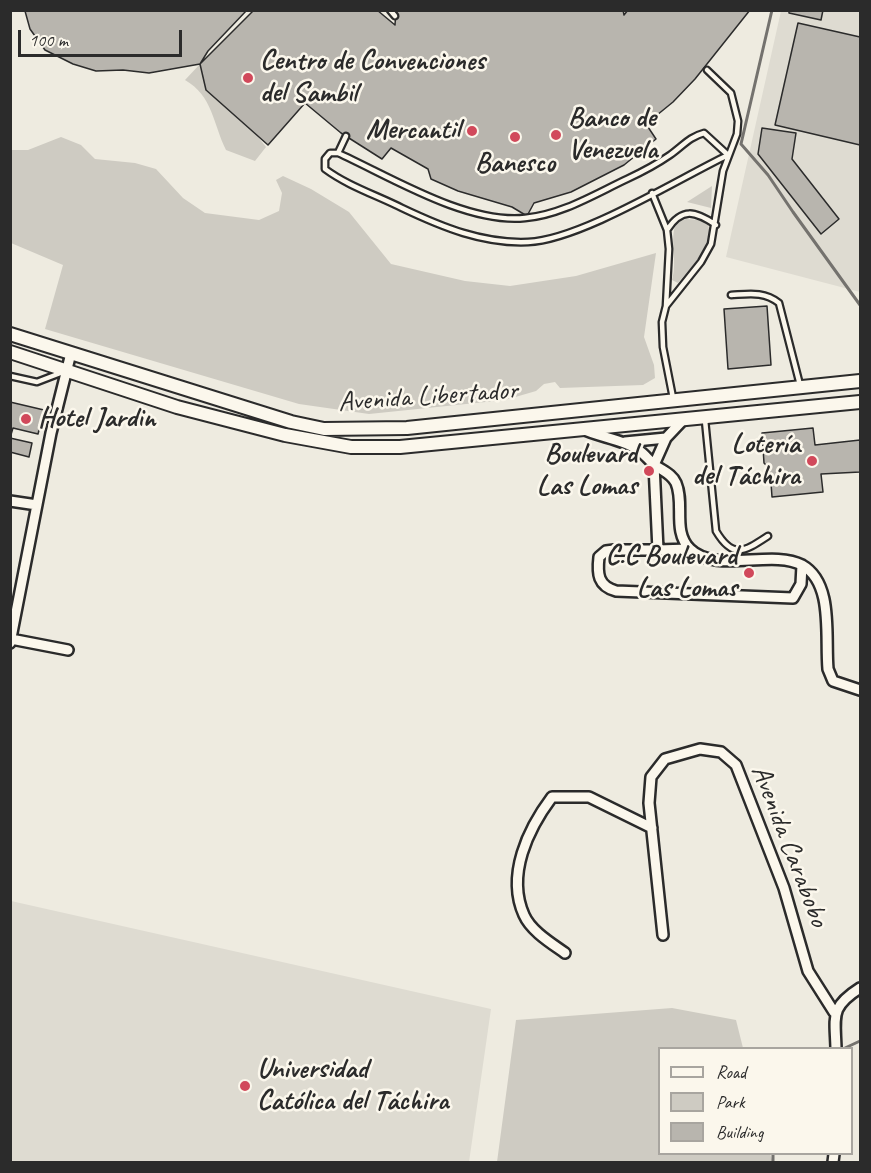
<!DOCTYPE html>
<html>
<head>
<meta charset="utf-8">
<style>
  body { margin:0 }
  #map { position:relative; width:871px; height:1173px; overflow:hidden; background:#eeebe0; font-family:Caveat,sans-serif }
  canvas { display:block }
  .frame { position:absolute; inset:0; border:12px solid #2b2b2b; pointer-events:none }
  .legend { position:absolute; left:658px; top:1047px; width:195px; height:108px; box-sizing:border-box; background:#fbf7ec; border:2px solid #a8a59f; margin:0; padding:8px 10px; list-style:none; font-size:18px; color:#2b2b2b }
  .legend li { display:flex; align-items:center; gap:12px; height:30px }
  .legend b { width:30px; border:2px solid #a8a59f }
  .scale { position:absolute; left:18px; top:30px; width:164px; height:27px; box-sizing:border-box; border:3px solid #2b2b2b; border-top:0; padding-left:8px; font-size:18px; line-height:21px; white-space:nowrap; color:#2b2b2b; -webkit-text-stroke:4px #fbf7ec; paint-order:stroke }
</style>
</head>
<body>
<div id="map">
<canvas width="871" height="1173"></canvas>
<div class="frame"></div>
<ul class="legend">
<li><b style="height:8px;background:#fbf7ec"></b>Road</li>
<li><b style="height:16px;background:#cecbc2"></b>Park</li>
<li><b style="height:16px;background:#b8b5ae"></b>Building</li>
</ul>
<div class="scale">100 m</div>
</div>
<script>
const g = document.querySelector('canvas').getContext('2d');
g.lineJoin = 'round';
function fill(path, color) { g.fillStyle = color; g.fill(path, 'evenodd'); }
function strokePath(path, color, width, dash) { g.strokeStyle = color; g.lineWidth = width; g.lineCap = dash ? 'butt' : 'round'; g.setLineDash(dash || []); g.stroke(path); }
function label(font, color, halo, rows, align = 'center') {
  g.font = font + ' Caveat,sans-serif'; g.lineWidth = 5; g.setLineDash([]); g.textBaseline = 'middle'; g.strokeStyle = halo; g.fillStyle = color; for (const [text, x, y, turn = 0] of rows) {
    g.save(); g.translate(x, y); g.rotate((+turn || 0) * Math.PI / 180); g.textAlign = isNaN(turn) ? turn : align; if (halo) g.strokeText(text, 0, 0); g.fillText(text, 0, 0); g.restore();
  }
}
fill(new Path2D(`
  M781 11H860V292L726 257Z
  M11 901 491 1009 469 1162H11Z`), '#dedbd1');
fill(new Path2D(`
  M200 64 266 147 255 161 226 150C213 124 213 96 185 80Z
  M61 137 81 145 95 159 135 163 156 169 183 198 205 213 259 220 279 211 282 193 276 180 283 176 311 189 349 212 391 264 465 281 510 286 576 276 656 253 644 337 654 365 655 378 643 385 560 388 555 382 544 384 536 391 505 400 369 414 299 404 45 329 63 265 11 243V150H28Z
  M712 186 711 208 687 202Z
  M686 219 700 220 707 223C718 242 689 269 678 283L672 280C678 261 669 241 676 223Z
  M672 1008 736 1020 743 1048H660V1154H770L773 1162H497L516 1020Z`), '#cecbc2');
strokePath(new Path2D(`
  M772 10 741 144 768 175 793 212 860 305
  M845 1048 860 1041
  M773 1162V1154`), '#74726e', 3);
const building = new Path2D(`
  M247 10H377L395 25 396 10H623L624 15 628 10H750L695 79 673 102 646 124 656 139 624 165 571 192 534 203 527 216 512 207 458 191 431 179 428 169 391 148 382 159 341 133 305 103 268 145 206 90 200 64 208 51Z
  M789 10H823L821 20 789 13Z
  M25 11 252 10 253 11 200 64 149 73 123 70 96 71 73 64 45 50 30 29Z
  M798 23 860 37V145L775 125Z
  M762 128 796 133 792 159 839 219 821 234 758 154Z
  M767 306 771 365 728 369 724 309Z
  M10 402 44 410 38 434 13 428 10 438Z
  M813 428 815 445 860 440V472L821 474 823 492 772 497 770 469 764 463 762 433Z
  M10 438 32 443 29 457 10 452Z`);
fill(building, '#b8b5ae');
strokePath(building, '#2b2b2b', 1.5);
const service = new Path2D(`
  M390 10 395 16
  M704 133 728 155C678 179 580 240 528 242 483 244 442 227 402 208 376 195 348 186 325 169V159L330 153H338C391 177 466 224 525 218 561 215 595 194 627 179 642 172 657 164 670 155 683 146 689 137 704 133Z
  M338 153 346 136
  M652 193 667 230 669 249 666 306 662 322 663 347 673 398
  M667 230C682 207 695 211 716 225
  M731 295C749 294 764 291 779 303L800 385
  M666 306 701 262 711 244 723 171 737 134 738 121 731 93 707 70
  M10 376 37 382 63 372
  M705 420 716 531C733 560 745 551 768 536`);
const minor = new Path2D(`
  M582 429C599 437 625 440 638 450 645 454 649 461 655 465 663 471 672 474 676 483 685 504 672 531 690 549 715 574 772 549 802 565L801 584 793 598 616 591C598 586 597 574 599 557L606 551 614 550H658L654 465 666 438 683 420
  M625 442 666 438
  M10 501 37 505
  M658 550 689 549
  M802 565C834 583 825 636 828 669L833 681 860 690
  M11 639 68 650
  M10 643 51 433 71 353
  M663 935 649 803 651 777 665 759 700 749 721 752 736 765 784 888 808 971 834 1012
  M565 953C551 943 531 931 524 915 506 875 528 829 552 797H589L652 828
  M836 1048C835 1016 830 1007 860 988
  M833 1162 834 1154`);
const secondary = new Path2D(`
  M10 334 291 422 324 429 407 428 860 381
  M10 352 177 407 285 435 351 447H400L860 402`);
strokePath(service, '#2b2b2b', 9);
strokePath(minor, '#2b2b2b', 14);
strokePath(secondary, '#2b2b2b', 16);
strokePath(service, '#fbf7ec', 4.5);
strokePath(minor, '#fbf7ec', 9);
strokePath(secondary, '#fbf7ec', 12);
for (const [x, y, r, color] of [
  [248,78,6,"#d1495b"],
  [472,131,6,"#d1495b"],
  [556,135,6,"#d1495b"],
  [515,137,6,"#d1495b"],
  [26,419,6,"#d1495b"],
  [812,461,6,"#d1495b"],
  [649,471,6,"#d1495b"],
  [749,573,6,"#d1495b"],
  [245,1086,6,"#d1495b"]
]) { const dot = new Path2D(); dot.arc(x, y, r, 0, 2 * Math.PI); g.fillStyle = color; g.fill(dot); strokePath(dot, '#fbf7ec', 2); }
label('bold 28px', '#2b2b2b', '#fbf7ec', [
  ["Centro de Convenciones",260,62],
  ["del Sambil",260,94],
  ["Banco de",568,119],
  ["Venezuela",568,151],
  ["Mercantil",460,131,"right"],
  ["Banesco",515,164,"center"],
  ["Hotel Jardin",38,419],
  ["Lotería",800,445,"right"],
  ["del Táchira",800,477,"right"],
  ["Boulevard",637,455,"right"],
  ["Las Lomas",637,487,"right"],
  ["C.C Boulevard",737,557,"right"],
  ["Las Lomas",737,589,"right"],
  ["Universidad",257,1070],
  ["Católica del Táchira",257,1102]
], 'left');
label('28px', '#2b2b2b', '#fbf7ec', [
  ["Avenida Libertador",428,397,-4],
  ["Avenida Carabobo",789,846,69]
]);
</script>
</body>
</html>
